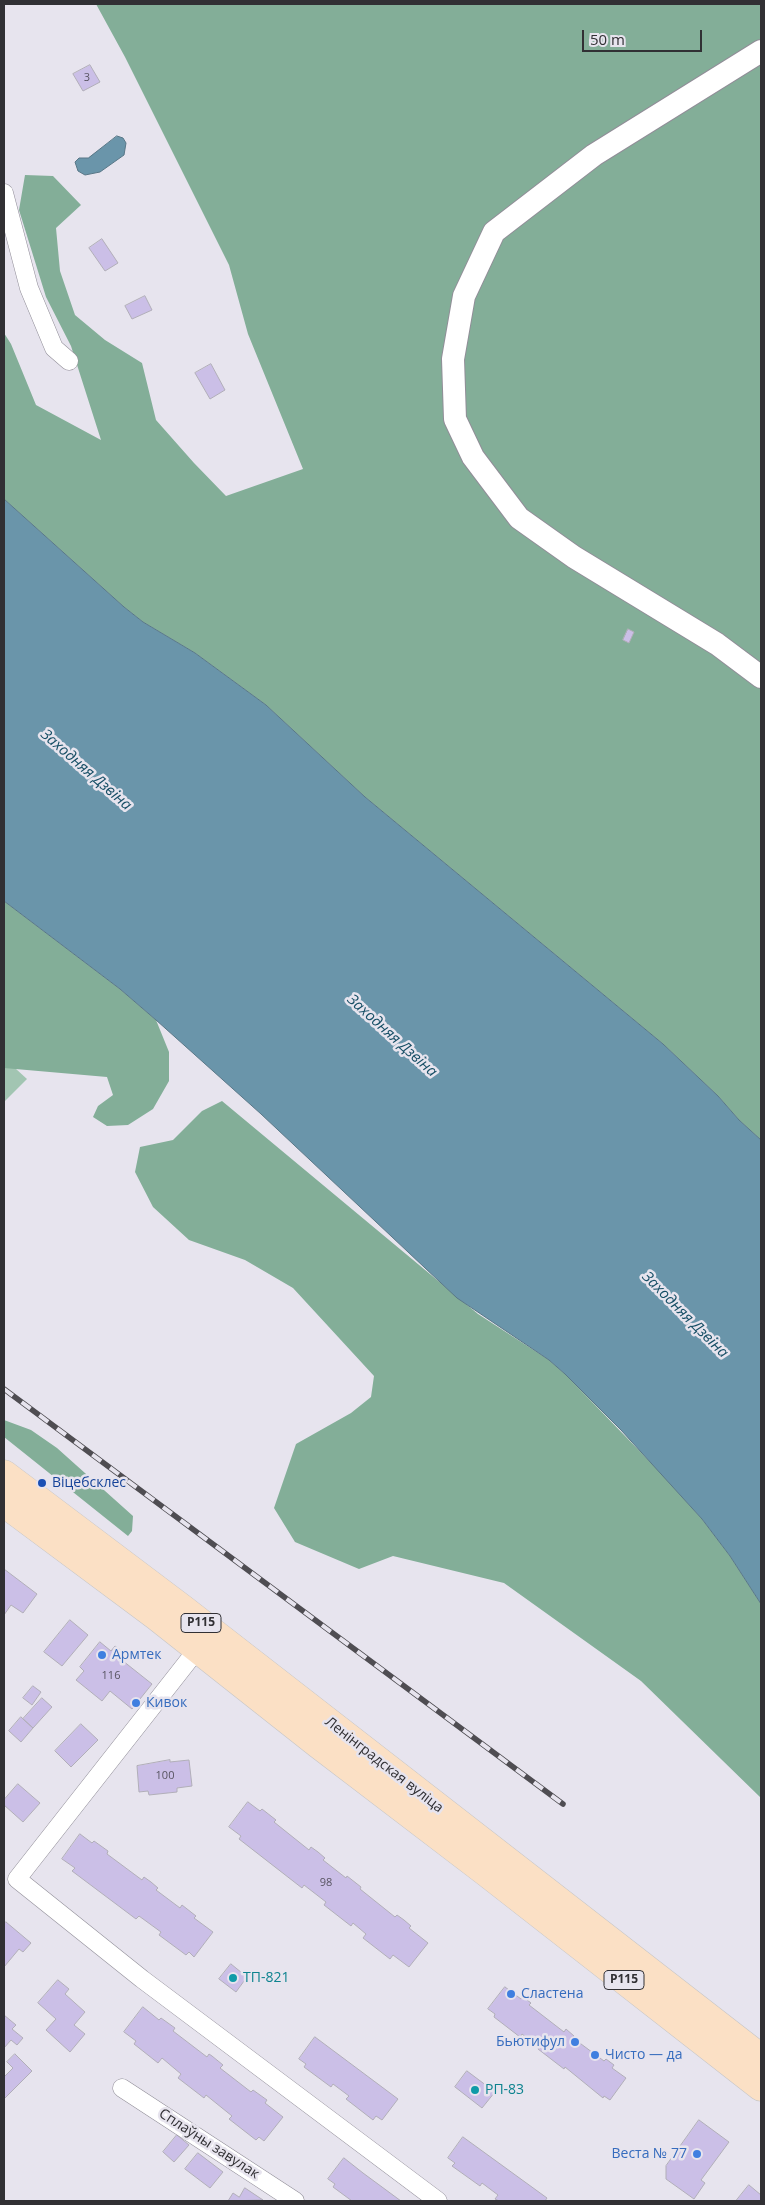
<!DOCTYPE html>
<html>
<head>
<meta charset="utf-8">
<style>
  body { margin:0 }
  #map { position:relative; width:765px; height:2205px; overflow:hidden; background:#e7e4ee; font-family:"Open Sans",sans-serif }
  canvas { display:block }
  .frame { position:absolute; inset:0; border:5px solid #313034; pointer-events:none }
  .scale { position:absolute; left:582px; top:30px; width:120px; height:22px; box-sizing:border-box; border:2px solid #313034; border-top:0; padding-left:6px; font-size:15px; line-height:18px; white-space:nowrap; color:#313034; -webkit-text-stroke:4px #e7e4ee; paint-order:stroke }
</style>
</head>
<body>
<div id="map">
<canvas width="765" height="2205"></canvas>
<div class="frame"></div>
<div class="scale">50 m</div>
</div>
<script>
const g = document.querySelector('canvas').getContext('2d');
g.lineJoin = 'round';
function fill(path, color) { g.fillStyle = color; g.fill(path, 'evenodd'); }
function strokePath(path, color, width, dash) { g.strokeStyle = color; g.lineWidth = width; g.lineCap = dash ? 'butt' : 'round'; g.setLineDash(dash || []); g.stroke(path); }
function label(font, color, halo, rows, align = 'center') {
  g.font = font + ' "Open Sans",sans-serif'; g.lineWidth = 5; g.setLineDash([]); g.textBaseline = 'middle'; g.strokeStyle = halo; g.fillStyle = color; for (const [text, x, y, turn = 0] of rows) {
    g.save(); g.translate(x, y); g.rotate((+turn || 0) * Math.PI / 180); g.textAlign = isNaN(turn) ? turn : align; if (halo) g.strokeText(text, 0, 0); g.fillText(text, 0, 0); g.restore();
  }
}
fill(new Path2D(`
  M4 1058 27 1079 4 1102Z`), '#a2c5b2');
fill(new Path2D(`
  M96 4H761V1140L739 1120 718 1096 663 1044 365 797 266 705 195 653 143 622 124 607 4 499V333L11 344 36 405 101 440 71 346 46 297 19 210 25 175 53 176 81 205 56 228 60 271 75 315 105 340 142 363 156 420 194 463 226 496 303 469 248 334 229 265 125 57Z
  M4 901 120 989 156 1020 169 1052V1081L153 1109 128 1125 107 1126 93 1117 98 1106 113 1095 107 1077 4 1068Z
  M222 1101 478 1314 549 1360 565 1374 658 1470 702 1519 730 1556 761 1604V1798L641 1681 504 1583 393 1556 359 1569 295 1542 274 1508 296 1444 351 1413 371 1397 374 1376 293 1288 245 1260 189 1240 153 1207 135 1172 140 1147 173 1140 202 1111Z
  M4 1420 31 1430 57 1448 133 1516 132 1531 128 1536 4 1437Z`), '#83ae98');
const water = new Path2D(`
  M117 136 123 138 126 143 124 155 100 172 85 175 78 171 75 162 79 158H88Z
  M4 499 124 607 143 622 195 653 266 705 365 797 663 1044 718 1096 739 1120 761 1140V1604L730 1556 702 1519 621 1430 565 1374 549 1360 457 1298 261 1114 156 1020 120 989 4 901Z`);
fill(water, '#6a95aa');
strokePath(water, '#597787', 1);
const building = new Path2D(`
  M90 65 100 82 83 91 73 74Z
  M102 239 118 263 105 271 89 248Z
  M145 296 152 310 132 319 125 306Z
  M211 364 225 390 210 399 195 373Z
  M628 629 634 632 629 643 623 640Z
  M4 1569 37 1594 23 1613 11 1605 4 1615Z
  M70 1620 88 1635 62 1666 44 1652Z
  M100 1642 111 1651 115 1646 122 1651 118 1657 152 1684 132 1709 110 1691 102 1701 76 1680 84 1671 80 1667Z
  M33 1686 41 1692 32 1705 23 1698Z
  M42 1698 52 1707 33 1728 23 1719Z
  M21 1717 33 1728 21 1742 9 1731Z
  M81 1724 98 1740 71 1767 55 1751Z
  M170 1760V1762L189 1760 192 1786 177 1788V1792L149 1795 148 1791 139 1792 137 1766Z
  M18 1784 40 1803 23 1822 4 1805V1800Z
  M248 1802 260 1811 262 1809 276 1820 274 1822 309 1850 311 1847 318 1852 325 1858 323 1860 346 1878 347 1876 361 1887 360 1889 395 1917 397 1915 404 1920 411 1926 409 1928 428 1943 409 1967 393 1955 390 1959 363 1938 366 1934 353 1923 351 1926 324 1905 326 1902 304 1885 302 1888 239 1839 241 1836 229 1827Z
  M80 1834 92 1843 94 1841 108 1851 107 1854 142 1880 144 1877 151 1882 158 1888 156 1890 180 1908 182 1905 196 1916 194 1918 213 1932 194 1957 189 1952 186 1955 159 1935 161 1932 139 1916 136 1919 72 1871 75 1868 62 1859Z
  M6 1922 31 1943 23 1952 19 1949 4 1967V1924Z
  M231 1964 247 1977 236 1992 219 1979Z
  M58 1980 69 1989 65 1994 85 2012 74 2025 85 2034 70 2052 46 2030 56 2019 38 2003Z
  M505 1987 521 1999 522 1996 531 2003 529 2005 564 2032 566 2029 574 2036 573 2038 604 2061 606 2059 614 2065 612 2068 626 2078 610 2100 604 2096 603 2098 565 2067 564 2069 538 2049 539 2047 522 2034 520 2037 494 2017 495 2014 488 2009Z
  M143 2007 159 2020 161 2018 175 2028 173 2031 207 2057 209 2054 212 2056 223 2065 220 2068 251 2092 253 2090 267 2100 265 2103 283 2117 264 2141 259 2137 256 2140 229 2119 232 2116 206 2095 204 2098 178 2078 181 2074 162 2058 158 2063 134 2044 136 2041 124 2032Z
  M4 2015 16 2025 12 2029 23 2038 17 2045 11 2040 4 2048Z
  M315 2037 398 2099 382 2120 376 2116 373 2120 346 2099 349 2096 333 2084 331 2087 304 2067 306 2064 299 2059Z
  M15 2054 32 2071 4 2099V2077L13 2068 7 2062Z
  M467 2071 495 2092 482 2108 455 2087Z
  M699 2120 729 2142 701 2180 705 2183 694 2199 666 2179V2166Z
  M177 2135 189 2145 174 2162 163 2152Z
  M463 2137 547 2198 545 2201H499L495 2199 498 2195 482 2183 480 2186 452 2166 455 2163 448 2158Z
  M198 2153 223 2172 210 2188 185 2169Z
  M344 2158 363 2173 401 2201H352L333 2187 335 2184 328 2179Z
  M749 2185 761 2195V2201H736Z
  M245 2188 263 2200 228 2201 233 2193 239 2197Z`);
fill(building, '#cbbfe7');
strokePath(building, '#b1aeb8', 1);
const minor = new Path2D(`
  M4 193 29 288 54 348 69 361
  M203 1642 17 1879 142 1979 438 2201
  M122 2088 295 2201`);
const tertiary = new Path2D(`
  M761 51 594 155 494 232 464 296 453 359 455 419 473 457 519 518 574 557 717 644 761 677`);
const primary = new Path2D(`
  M4 1474 183 1609 761 2058
  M4 1503 156 1616 318 1744 487 1873 761 2087`);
strokePath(minor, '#918e98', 19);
strokePath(tertiary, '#918e98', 24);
strokePath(primary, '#c5c5c6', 29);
strokePath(minor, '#fff', 18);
strokePath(tertiary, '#fff', 22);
strokePath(primary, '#fbe0c5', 28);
const rail = new Path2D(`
  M4 1389 563 1804`);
strokePath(rail, '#4f4d52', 5.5);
strokePath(rail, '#e7e4ee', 4, [11]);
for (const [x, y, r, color] of [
  [42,1483,5,"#1a4fb4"],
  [102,1655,5,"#3f7fe0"],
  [136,1703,5,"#3f7fe0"],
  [233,1978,5,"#0f9aa8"],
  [511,1994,5,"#3f7fe0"],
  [575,2042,5,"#3f7fe0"],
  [595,2055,5,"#3f7fe0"],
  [475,2090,5,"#0f9aa8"],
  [697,2154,5,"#3f7fe0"]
]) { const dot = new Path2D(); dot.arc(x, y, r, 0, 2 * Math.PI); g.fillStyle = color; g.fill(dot); strokePath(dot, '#e7e4ee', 2); }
label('11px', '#585461', null, [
  ["3",87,78],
  ["116",111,1676],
  ["100",165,1776],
  ["98",326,1883]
]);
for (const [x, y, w] of [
  [201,1623,40],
  [624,1980,40]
]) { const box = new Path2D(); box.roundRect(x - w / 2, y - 9.5, w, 19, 4); g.fillStyle = '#e7e4ee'; g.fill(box); strokePath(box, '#313034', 1); }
label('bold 12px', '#313034', null, [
  ["Р115",201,1623],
  ["Р115",624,1980]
]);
label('14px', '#164399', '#e7e4ee', [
  ["Віцебсклес",52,1483]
], 'left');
label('14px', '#366cbe', '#e7e4ee', [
  ["Армтек",112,1655],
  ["Кивок",146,1703],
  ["Сластена",521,1994],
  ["Бьютифул",565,2042,"right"],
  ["Чисто — да",605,2055],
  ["Веста № 77",687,2154,"right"]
], 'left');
label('14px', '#313034', '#e7e4ee', [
  ["Ленінградская вуліца",384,1765,38],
  ["Сплаўны завулак",209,2144,33]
]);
label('14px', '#0d838f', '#e7e4ee', [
  ["ТП-821",243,1978],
  ["РП-83",485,2090]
], 'left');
label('italic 15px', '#164e65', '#e7e4ee', [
  ["Заходняя Дзвіна",86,770,41],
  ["Заходняя Дзвіна",392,1036,42],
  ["Заходняя Дзвіна",685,1315,45]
]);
</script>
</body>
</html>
